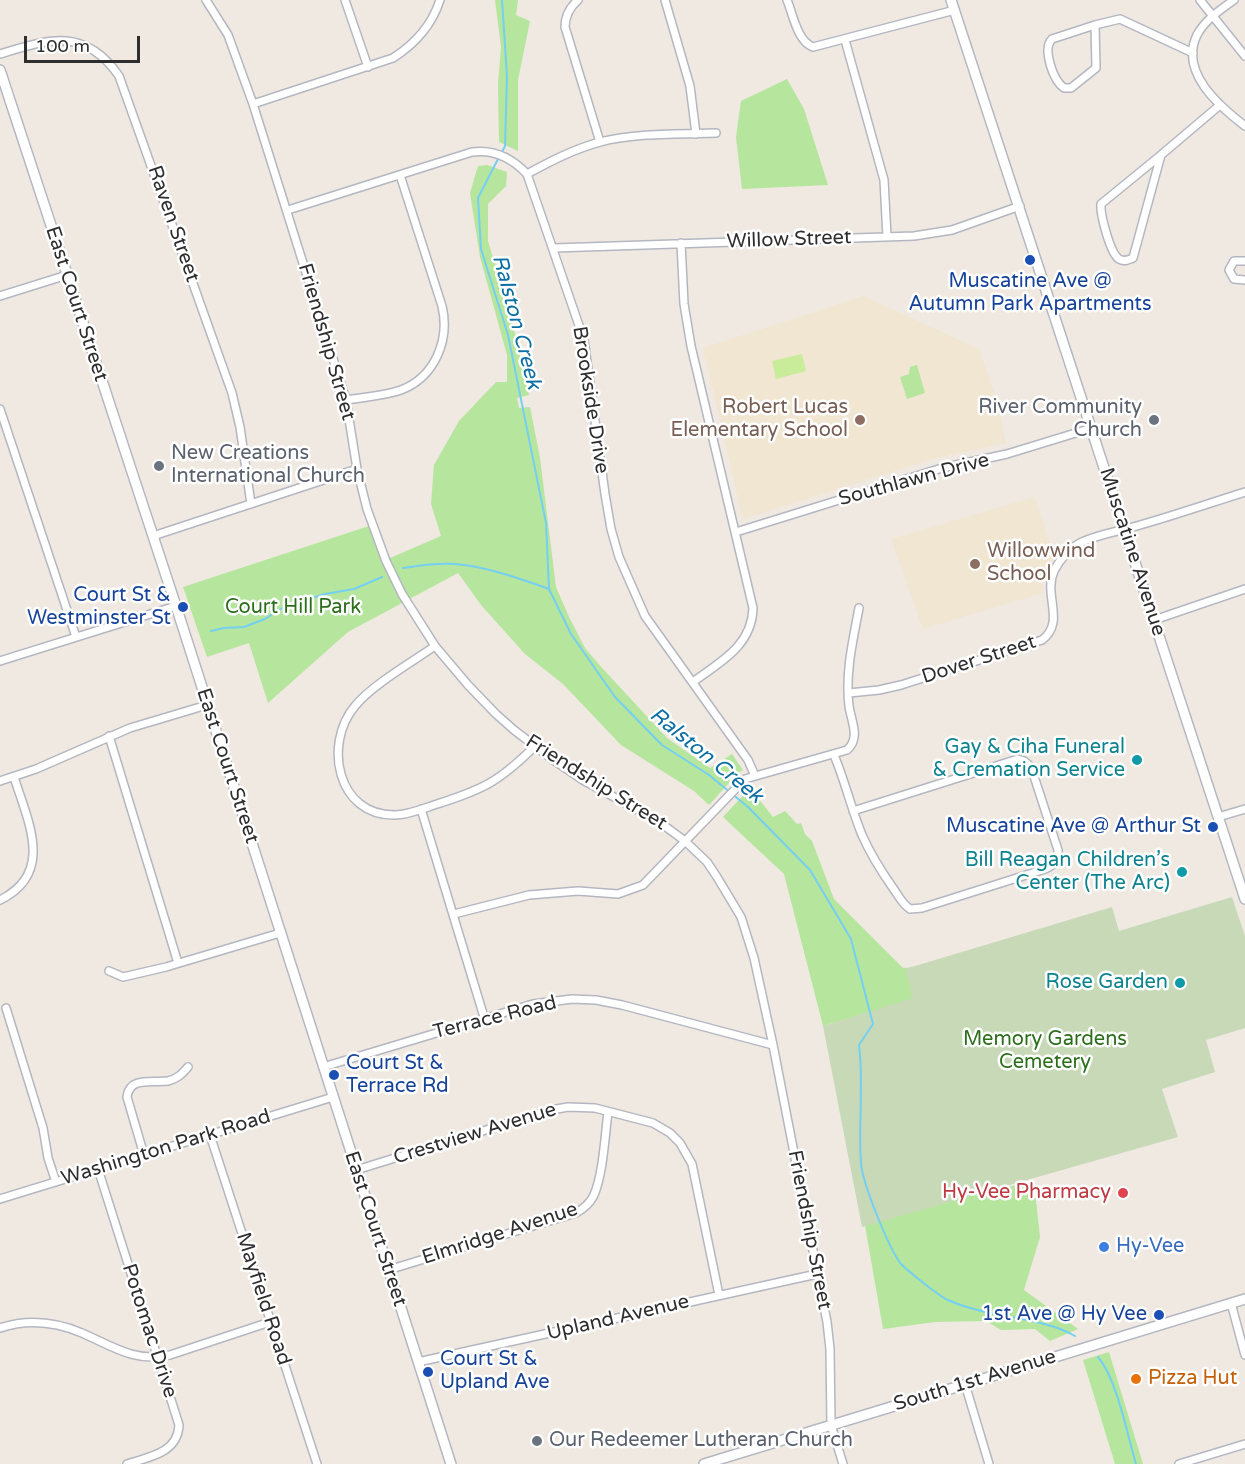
<!DOCTYPE html>
<html>
<head>
<meta charset="utf-8">
<style>
  body { margin:0 }
  #map { position:relative; width:1245px; height:1464px; overflow:hidden; background:#efe9e1; font-family:"Varela Round",sans-serif }
  canvas { display:block }
  .scale { position:absolute; left:24px; top:36px; width:116px; height:27px; box-sizing:border-box; border:3px solid #2e2e2e; border-top:0; padding-left:8px; font-size:18px; line-height:21px; white-space:nowrap; color:#2e2e2e; -webkit-text-stroke:4px #fff; paint-order:stroke }
</style>
</head>
<body>
<div id="map">
<canvas width="1245" height="1464"></canvas>
<div class="scale">100 m</div>
</div>
<script>
const g = document.querySelector('canvas').getContext('2d');
g.lineJoin = 'round';
function fill(path, color) { g.fillStyle = color; g.fill(path, 'evenodd'); }
function strokePath(path, color, width, dash) { g.strokeStyle = color; g.lineWidth = width; g.lineCap = dash ? 'butt' : 'round'; g.setLineDash(dash || []); g.stroke(path); }
function label(font, color, halo, rows, align = 'center') {
  g.font = font + ' "Varela Round",sans-serif'; g.lineWidth = 5; g.setLineDash([]); g.textBaseline = 'middle'; g.strokeStyle = halo; g.fillStyle = color; for (const [text, x, y, turn = 0] of rows) {
    g.save(); g.translate(x, y); g.rotate((+turn || 0) * Math.PI / 180); g.textAlign = isNaN(turn) ? turn : align; if (halo) g.strokeText(text, 0, 0); g.fillText(text, 0, 0); g.restore();
  }
}
fill(new Path2D(`
  M864 296 979 349 996 397 1006 443 936 458 743 519 703 348Z
  M1035 497 1054 557 1043 580V593L923 629 891 539Z`), '#f0e6d1');
fill(new Path2D(`
  M495 0H518L516 15 530 21 518 80V151L499 142 498 84 501 47Z
  M787 79 804 109 828 185 742 189 736 137 741 101Z
  M487 165 507 172 506 186 488 204V241L511 317 529 395 517 398 519 408 530 407 540 458 556 587 569 617 585 648 603 669 667 738 710 768 732 754 743 770 737 774 709 805 694 791 621 745 563 684 525 654 481 605 458 573 348 632 268 703 249 643 207 657 183 587 369 526 383 561 441 536 431 504 434 465 459 421 496 382H507V355L480 257 470 193 478 166Z
  M917 365 925 393 907 399 900 377 909 374 910 367Z
  M750 788 773 817 785 811 797 824 801 823 805 834 812 841 834 899 903 968 923 967 921 993 902 1007 866 1013 823 1026 784 874 723 817Z
  M847 1122 912 1200 1034 1183 1040 1237 1024 1290 1078 1329 1050 1341 1035 1329 1001 1330 986 1321 935 1322 883 1329Z
  M1109 1352 1143 1464H1115L1083 1360Z`), '#b6e59e');
fill(new Path2D(`
  M1232 897 1245 936V1028L1206 1040 1215 1072 1162 1089 1178 1137 862 1227 823 1026 913 998 905 969 1112 907 1119 931Z`), '#c8d9b8');
fill(new Path2D(`
  M802 354 806 371 776 379 772 361Z`), '#c9ec9a');
strokePath(new Path2D(`
  M502 152 505 146 507 76 502 0
  M499 157 478 198 481 249 508 335 546 523 549 589 571 634 615 697 662 745 709 775 748 807 810 870 851 939 873 1024 859 1045C864 1084 858 1123 861 1163 862 1182 889 1249 901 1264 908 1271 940 1297 948 1300 987 1318 1041 1316 1075 1336
  M403 568C423 565 444 562 464 565 493 569 521 579 549 589
  M211 631 224 628 244 627 265 619 284 607 325 594 354 589 382 577
  M1098 1357C1117 1379 1127 1434 1136 1464`), '#75cff0', 2);
const street = new Path2D(`
  M206 0 228 35 253 104 346 400 357 469 367 509 386 561 402 594 435 646 468 685 496 714 514 730 552 759 583 780 658 821 685 841 707 862 717 877 741 917 754 958 773 1045 827 1322 830 1349 831 1425 843 1464
  M345 0 368 67
  M578 0C570 7 565 16 565 27L600 142
  M665 0 690 86 696 134
  M787 0C793 14 797 41 813 47L955 10
  M1200 0 1245 56
  M1234 0C1220 10 1205 20 1197 35 1179 72 1219 106 1245 126
  M1095 25 1096 68 1071 88H1064C1053 80 1042 49 1052 39Z
  M1095 25 1120 19 1193 53
  M845 40 884 180 887 237
  M0 54C49 39 85 27 119 76L232 393 240 427 251 504
  M253 104 393 58C415 44 432 25 440 0
  M1161 155 1133 258C1128 260 1124 262 1119 259 1110 253 1100 214 1101 204Z
  M1161 155 1220 105
  M527 174C551 161 574 149 600 142 633 133 680 134 716 133
  M288 210 472 152C495 149 512 158 527 174L584 340 605 494 611 529 619 557 645 616 748 760 755 776
  M681 243 684 304 691 346 753 608C752 646 720 662 693 682
  M554 248 914 236 952 230 1020 206
  M1245 261H1234L1229 270 1234 279 1245 280
  M0 296 67 275
  M346 400C364 397 384 396 401 390 435 377 450 340 442 306L400 175
  M0 409 76 637
  M736 532 942 468 1007 454 1092 428
  M153 536 357 469
  M1154 620 1245 589
  M435 646C412 662 372 685 355 706 323 744 337 816 395 815 408 815 422 809 434 805 482 790 499 782 535 746
  M0 661 176 606
  M849 693 879 690 901 685 1042 640C1066 622 1043 595 1054 571 1060 559 1070 548 1082 542 1100 534 1121 531 1140 525 1175 515 1210 503 1245 492
  M109 736 178 963
  M834 755C845 781 851 808 862 835 870 853 881 871 893 888 898 895 902 904 910 909L922 908 1042 870C1052 867 1058 862 1058 850L1031 767 1024 761 1018 759 853 811
  M0 781 36 769 130 728 207 705
  M421 809 484 1017
  M1218 817 1245 809
  M0 900C55 873 28 822 14 777
  M454 914 529 895 578 891 618 894 643 885 745 779 847 750C861 738 851 721 849 706 845 673 853 640 859 608
  M109 971 123 977 166 967 280 933
  M6 1008 43 1128 48 1158 56 1182
  M323 1067 533 1004 572 999 596 1000 622 1005 773 1045
  M210 1135 317 1464
  M144 1155 127 1097C129 1076 153 1083 168 1081 177 1079 182 1074 188 1067
  M98 1169 179 1425C178 1453 149 1457 127 1464
  M356 1170 551 1110 568 1107 595 1108 653 1123 670 1133 680 1143 692 1164 719 1295
  M0 1199 333 1097
  M388 1270 576 1213C583 1209 589 1204 593 1197 603 1177 605 1135 608 1112
  M1231 1303 1245 1355
  M0 1328C27 1319 56 1322 82 1333 112 1346 135 1363 170 1355L270 1322
  M418 1362 817 1274
  M965 1384 989 1464
  M1179 1464 1245 1444`);
const secondary = new Path2D(`
  M951 0 1245 899
  M0 70 176 606 451 1464
  M704 1464 1245 1299`);
strokePath(street, '#b4b7c1', 10);
strokePath(secondary, '#b4b7c1', 12);
strokePath(street, '#fff', 7);
strokePath(secondary, '#fff', 9);
for (const [x, y, r, color] of [
  [1030,260,6,"#1a4fb4"],
  [860,420,6,"#8d6e63"],
  [1154,420,6,"#6b7280"],
  [159,466,6,"#6b7280"],
  [975,564,6,"#8d6e63"],
  [183,607,6,"#1a4fb4"],
  [1137,760,6,"#0f9aa8"],
  [1213,827,6,"#1a4fb4"],
  [1182,872,6,"#0f9aa8"],
  [1180,983,6,"#0f9aa8"],
  [334,1075,6,"#1a4fb4"],
  [1123,1193,6,"#e0444e"],
  [1104,1247,6,"#3f7fe0"],
  [1159,1315,6,"#1a4fb4"],
  [428,1372,6,"#1a4fb4"],
  [1136,1379,6,"#e8710a"],
  [537,1441,6,"#6b7280"]
]) { const dot = new Path2D(); dot.arc(x, y, r, 0, 2 * Math.PI); g.fillStyle = color; g.fill(dot); strokePath(dot, '#fff', 2); }
label('20px', '#2e2e2e', '#fff', [
  ["Raven Street",173,224,71],
  ["Willow Street",789,240,-2],
  ["East Court Street",76,304,72],
  ["Friendship Street",326,342,74],
  ["Brookside Drive",590,400,81],
  ["Southlawn Drive",914,480,-15],
  ["Muscatine Avenue",1132,552,72],
  ["Dover Street",979,660,-18],
  ["East Court Street",227,766,72],
  ["Friendship Street",596,783,32],
  ["Terrace Road",495,1018,-14],
  ["Crestview Avenue",475,1134,-17],
  ["Washington Park Road",166,1148,-17],
  ["East Court Street",375,1229,72],
  ["Friendship Street",809,1230,79],
  ["Elmridge Avenue",500,1234,-18],
  ["Mayfield Road",263,1299,72],
  ["Upland Avenue",618,1318,-13],
  ["Potomac Drive",149,1331,72],
  ["South 1st Avenue",975,1381,-17]
]);
label('20px', '#164399', '#fff', [
  ["Muscatine Ave @",1030,282,"center"],
  ["Autumn Park Apartments",1030,305,"center"],
  ["Court St &",171,596],
  ["Westminster St",171,619],
  ["Muscatine Ave @ Arthur St",1201,827],
  ["Court St &",346,1064,"left"],
  ["Terrace Rd",346,1087,"left"],
  ["1st Ave @ Hy Vee",1147,1315],
  ["Court St &",440,1360,"left"],
  ["Upland Ave",440,1383,"left"]
], 'right');
label('20px', '#785e54', '#fff', [
  ["Robert Lucas",848,408],
  ["Elementary School",848,431],
  ["Willowwind",987,552,"left"],
  ["School",987,575,"left"]
], 'right');
label('20px', '#5b616d', '#fff', [
  ["River Community",1142,408,"right"],
  ["Church",1142,431,"right"],
  ["New Creations",171,454],
  ["International Church",171,477],
  ["Our Redeemer Lutheran Church",549,1441]
], 'left');
label('20px', '#2c6e1b', '#fff', [
  ["Court Hill Park",293,608],
  ["Memory Gardens",1045,1040],
  ["Cemetery",1045,1063]
]);
label('20px', '#0d838f', '#fff', [
  ["Gay & Ciha Funeral",1125,748],
  ["& Cremation Service",1125,771],
  ["Bill Reagan Children’s",1170,861],
  ["Center (The Arc)",1170,884],
  ["Rose Garden",1168,983]
], 'right');
label('20px', '#be3a42', '#fff', [
  ["Hy-Vee Pharmacy",1111,1193]
], 'right');
label('20px', '#366cbe', '#fff', [
  ["Hy-Vee",1116,1247]
], 'left');
label('20px', '#c56008', '#fff', [
  ["Pizza Hut",1148,1379]
], 'left');
label('italic 21px', '#0d6fa3', '#fff', [
  ["Ralston Creek",516,322,75],
  ["Ralston Creek",706,756,39]
]);
</script>
</body>
</html>
